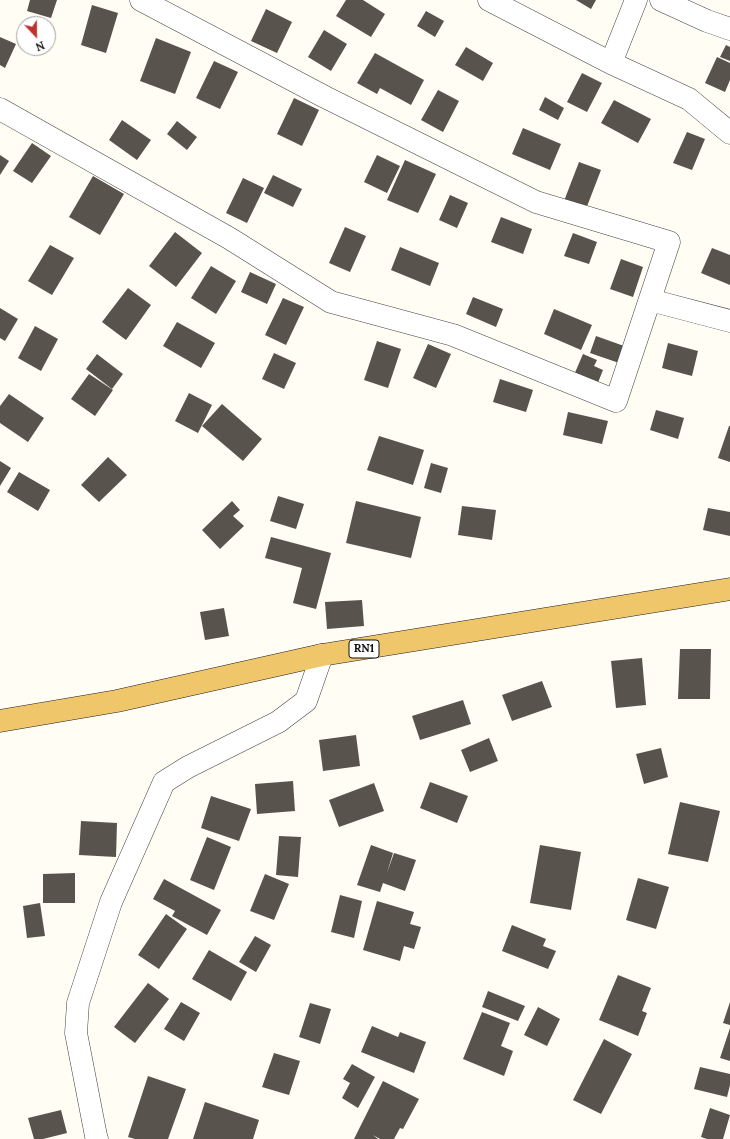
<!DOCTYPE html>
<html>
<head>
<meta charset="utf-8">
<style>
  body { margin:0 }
  #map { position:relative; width:730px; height:1139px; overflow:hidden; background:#fffdf4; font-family:Lora,serif }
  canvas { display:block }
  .north { position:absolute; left:16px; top:16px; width:40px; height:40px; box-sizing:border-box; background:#fff; border:1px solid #9f9f9f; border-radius:50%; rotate:158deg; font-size:11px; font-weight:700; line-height:16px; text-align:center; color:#101010 }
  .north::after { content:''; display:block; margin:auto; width:14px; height:18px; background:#bc322d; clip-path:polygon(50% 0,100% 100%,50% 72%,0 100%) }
</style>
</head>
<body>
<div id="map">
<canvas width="730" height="1139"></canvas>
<div class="north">N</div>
</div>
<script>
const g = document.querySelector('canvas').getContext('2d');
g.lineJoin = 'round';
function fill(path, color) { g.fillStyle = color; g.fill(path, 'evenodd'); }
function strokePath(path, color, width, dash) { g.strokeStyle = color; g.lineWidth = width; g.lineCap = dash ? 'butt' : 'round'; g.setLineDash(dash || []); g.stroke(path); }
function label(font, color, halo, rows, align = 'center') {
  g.font = font + ' Lora,serif'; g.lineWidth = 4; g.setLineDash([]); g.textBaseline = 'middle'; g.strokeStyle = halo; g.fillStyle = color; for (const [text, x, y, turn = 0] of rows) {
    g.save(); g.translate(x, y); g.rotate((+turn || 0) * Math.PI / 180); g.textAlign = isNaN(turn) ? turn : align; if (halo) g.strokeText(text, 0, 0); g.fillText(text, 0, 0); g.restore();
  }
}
fill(new Path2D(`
  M30 0H57L51 18 27 11Z
  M346 0H363L385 14 371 37 336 16Z
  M576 0H596L591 9Z
  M92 5 118 13 106 53 81 45Z
  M266 9 292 22 277 53 251 41Z
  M426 11 444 21 435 37 417 26Z
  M324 30 347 44 331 71 308 57Z
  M0 37 16 44 5 68 0 65Z
  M156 38 191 52 175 94 140 81Z
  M726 45 730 47V61L720 57Z
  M466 47 493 63 483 81 455 65Z
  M375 53 424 80 411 105 380 88 377 94 357 83Z
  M717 57 730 63V80L725 92 705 83Z
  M214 61 238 72 220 109 196 98Z
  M582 73 602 83 587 112 567 102Z
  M438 90 459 101 443 132 421 120Z
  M545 97 564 108 558 120 539 110Z
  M294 98 319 110 302 146 277 134Z
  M614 100 651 119 638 143 601 123Z
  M122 120 151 140 137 160 109 140Z
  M177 121 197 137 187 150 167 134Z
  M523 128 561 144 550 170 512 154Z
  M687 132 705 139 692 170 673 163Z
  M32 143 51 156 32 183 13 171Z
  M0 155 9 161 0 175Z
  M377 155 400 166 387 193 364 182Z
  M405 160 436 174 418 213 387 200Z
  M579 162 601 170 586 209 564 201Z
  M273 175 302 189 293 207 264 193Z
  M93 176 124 194 100 235 69 217Z
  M243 178 264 188 247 223 226 213Z
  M450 195 468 203 457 228 439 220Z
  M501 217 532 229 523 254 491 242Z
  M345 227 366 236 350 272 329 263Z
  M175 232 202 253 176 287 149 266Z
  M573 233 597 242 589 264 564 256Z
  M50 245 74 258 52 295 28 281Z
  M400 247 439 263 430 286 391 270Z
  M712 248 730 255V285L701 273Z
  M621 259 643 267 633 297 610 289Z
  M211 266 236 281 216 314 191 298Z
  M250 272 276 284 267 304 241 292Z
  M128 288 151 305 126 340 102 322Z
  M473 297 503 309 496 327 466 314Z
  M283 298 304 307 286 345 265 335Z
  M0 308 18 319 5 341 0 338Z
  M554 309 592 325 581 350 544 334Z
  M177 322 215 343 201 368 163 346Z
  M35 326 58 339 41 371 18 358Z
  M596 336 624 346 619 363 590 353Z
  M377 341 401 349 388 388 364 380Z
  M668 343 698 351 692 376 662 368Z
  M428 344 451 354 436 388 413 378Z
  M274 353 296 363 284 389 262 379Z
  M97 354 123 374 112 389 86 369Z
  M583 354 597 360 594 366 603 370 597 385 574 375Z
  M89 374 113 390 95 416 71 399Z
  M500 379 533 390 526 412 493 402Z
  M189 393 212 405 198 433 175 421Z
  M9 394 44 418 28 442 0 423V406Z
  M222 404 262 439 243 461 202 426Z
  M656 410 684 418 678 439 650 430Z
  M568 412 608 421 602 444 563 435Z
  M729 426H730V462L718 458Z
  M379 436 424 450 413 485 367 470Z
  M108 457 127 475 99 502 81 485Z
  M0 461 11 468 0 486Z
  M431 463 448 468 441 493 424 488Z
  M19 472 50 490 38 511 7 492Z
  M278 496 304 504 296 529 270 521Z
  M232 501 240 510 233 516 244 526 220 549 202 530Z
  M356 501 421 517 411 558 346 543Z
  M462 506 496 510 492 540 458 535Z
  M708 508 730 512V536L703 530Z
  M271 537 331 553 316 609 293 603 302 568 265 558Z
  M362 600 364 626 327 629 325 602Z
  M224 608 229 636 205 640 200 612Z
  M680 649H711L710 699H678Z
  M642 658 646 705 616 708 611 661Z
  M542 681 552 707 512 721 502 695Z
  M463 700 471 724 420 740 412 716Z
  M356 735 360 766 323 771 319 740Z
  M489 738 498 761 470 772 461 750Z
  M661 748 668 777 644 784 636 754Z
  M293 781 295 811 257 814 255 784Z
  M430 782 468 796 457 823 420 808Z
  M374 783 384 811 339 827 329 800Z
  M211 796 251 809 239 841 201 828Z
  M680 802 720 811 708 862 668 854Z
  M81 821 117 823 116 857 79 855Z
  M279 836 301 837 298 877 276 875Z
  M207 837 231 847 214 890 190 880Z
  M371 845 393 853 387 873 394 853 416 860 405 891 383 883 380 892 357 885Z
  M540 845 581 852 571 910 530 903Z
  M75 873V903H43V874Z
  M265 874 289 884 274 920 250 911Z
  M638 878 669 887 656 929 626 920Z
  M164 879 221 910 207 935 172 916 175 911 153 899Z
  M340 895 362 901 354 938 331 932Z
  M377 901 414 912 410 924 421 927 414 949 404 946 400 961 363 950Z
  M40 903 45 936 27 938 23 906Z
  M166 914 187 929 159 969 138 955Z
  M512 925 546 939 543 946 556 951 548 969 502 951Z
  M255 936 271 945 256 972 239 962Z
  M209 950 247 972 231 1001 192 979Z
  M618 975 651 988 642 1011 647 1013 638 1036 599 1020Z
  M148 983 169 999 135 1043 114 1027Z
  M488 991 525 1006 518 1021 482 1007Z
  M181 1002 200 1013 184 1041 164 1029Z
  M730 1002V1025L723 1023Z
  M310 1003 331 1009 320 1044 299 1037Z
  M538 1007 560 1019 547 1046 524 1035Z
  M482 1012 510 1023 501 1046 513 1051 504 1076 463 1059Z
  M372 1026 398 1037 400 1032 426 1042 414 1073 361 1052Z
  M730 1028V1061L720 1058Z
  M604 1039 632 1054 601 1114 573 1100Z
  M274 1053 300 1061 289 1095 262 1087Z
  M352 1064 375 1077 358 1108 342 1098 350 1083 343 1079Z
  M700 1067 730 1074V1085L727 1097 694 1089Z
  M148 1076 186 1089 168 1139H135L128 1137Z
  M383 1081 419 1099 403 1129 400 1128 394 1139H380L373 1135 378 1139H354Z
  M205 1102 259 1120 253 1139H193Z
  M710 1108 730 1115 723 1139H707L701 1137Z
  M61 1110 67 1133 43 1139H34L28 1118Z`), '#59534d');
const minor = new Path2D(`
  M489 0 611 63 689 99 730 133
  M661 0 707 21 730 29
  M611 63 636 0
  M0 109 229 238 331 302 453 335 616 401 669 242 536 202 325 97 141 0
  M650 300 730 321
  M97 1139 96 1136 76 1033 78 1003 111 902 164 782 188 767 278 722 306 701 322 655`);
const trunk = new Path2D(`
  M0 721 117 701 322 655 730 589`);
strokePath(minor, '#434343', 23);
strokePath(trunk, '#212121', 23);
strokePath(minor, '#fff', 22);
strokePath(trunk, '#f0c66a', 22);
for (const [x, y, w] of [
  [364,649,30]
]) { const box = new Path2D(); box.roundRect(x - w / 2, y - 9, w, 18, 3); g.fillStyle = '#fff'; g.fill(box); strokePath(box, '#101010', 1); }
label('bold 11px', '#101010', null, [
  ["RN1",364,649]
]);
</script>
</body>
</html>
